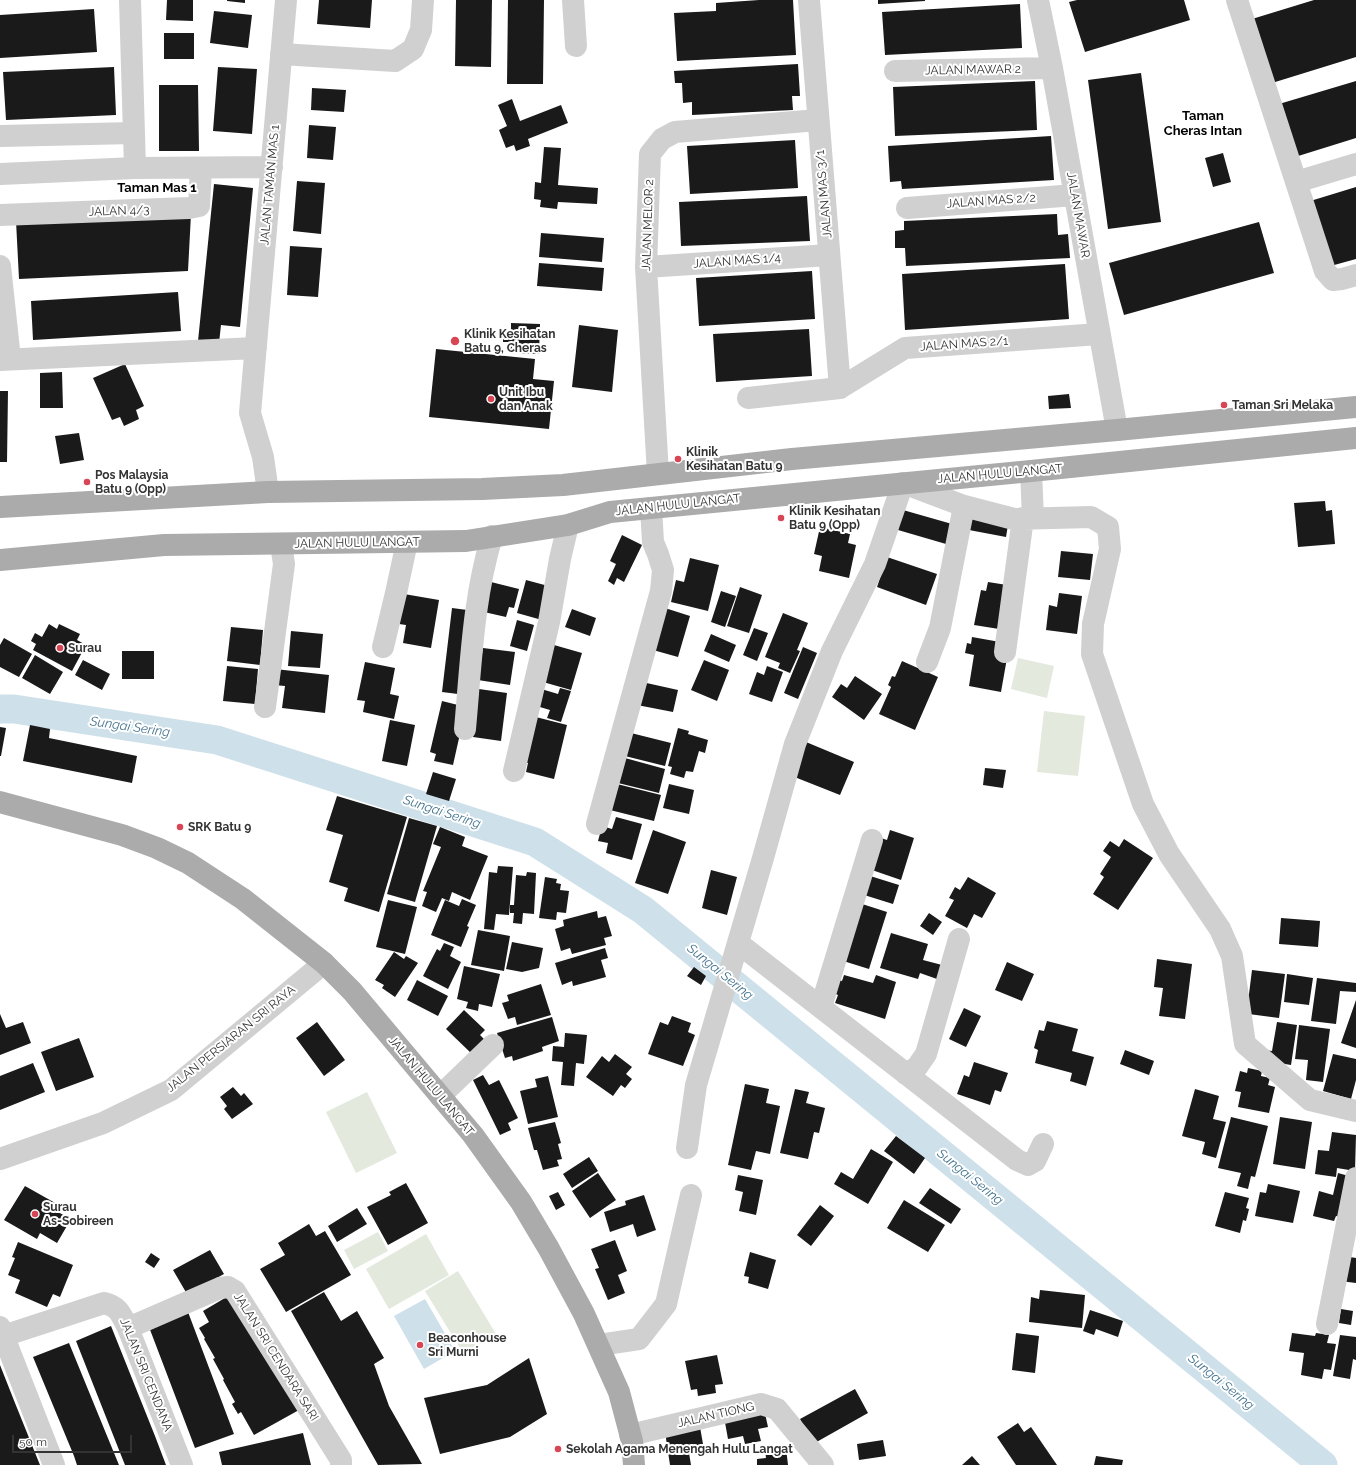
<!DOCTYPE html>
<html>
<head>
<meta charset="utf-8">
<style>
  body { margin:0 }
  #map { position:relative; width:1356px; height:1465px; overflow:hidden; background:#fff; font-family:Raleway,sans-serif }
  canvas { display:block }
  .scale { position:absolute; left:12px; top:1435px; width:120px; height:18px; box-sizing:border-box; border:2px solid #333; border-top:0; padding-left:5px; font-size:12px; line-height:14px; white-space:nowrap; color:#333; -webkit-text-stroke:3px #fff; paint-order:stroke }
</style>
</head>
<body>
<div id="map">
<canvas width="1356" height="1465"></canvas>
<div class="scale">50 m</div>
</div>
<script>
const g = document.querySelector('canvas').getContext('2d');
g.lineJoin = 'round';
function fill(path, color) { g.fillStyle = color; g.fill(path, 'evenodd'); }
function strokePath(path, color, width, dash) { g.strokeStyle = color; g.lineWidth = width; g.lineCap = dash ? 'butt' : 'round'; g.setLineDash(dash || []); g.stroke(path); }
function label(font, color, halo, rows, align = 'center') {
  g.font = font + ' Raleway,sans-serif'; g.lineWidth = 4; g.setLineDash([]); g.textBaseline = 'middle'; g.strokeStyle = halo; g.fillStyle = color; for (const [text, x, y, turn = 0] of rows) {
    g.save(); g.translate(x, y); g.rotate((+turn || 0) * Math.PI / 180); g.textAlign = isNaN(turn) ? turn : align; if (halo) g.strokeText(text, 0, 0); g.fillText(text, 0, 0); g.restore();
  }
}
fill(new Path2D(`
  M1018 658 1054 666 1047 698 1011 689Z
  M1044 711 1085 716 1078 776 1037 772Z
  M367 1092 397 1153 356 1173 326 1112Z
  M378 1232 388 1251 354 1269 344 1250Z
  M426 1234 449 1275 389 1309 366 1269Z
  M458 1271 496 1334 463 1353 425 1291Z`), '#e3e9dd');
fill(new Path2D(`
  M425 1299 455 1351 424 1369 394 1316Z`), '#cee0e9');
strokePath(new Path2D(`
  M0 709H14L217 740 535 842 643 910 1323 1465`), '#cee0e9', 29);
fill(new Path2D(`
  M167 0H193V21L166 20Z
  M227 0H245V3L227 1Z
  M319 0H372L370 28 317 24Z
  M456 0H492L491 67 455 66Z
  M508 0H544L543 84H507Z
  M759 0H793L796 55 677 61 674 13 716 11V3Z
  M878 0H925V1L878 4Z
  M1077 0H1184L1190 20 1085 52 1069 2Z
  M1314 0H1356V57L1272 83 1252 19Z
  M1020 4 1022 48 885 55 882 12Z
  M94 9 97 52 0 58V15Z
  M214 11 252 15 248 48 210 43Z
  M164 33H194V59H164Z
  M798 64 800 96H792L793 110 692 115V102L683 103 682 83H675L674 71Z
  M114 67 116 115 6 120 3 72Z
  M218 67 257 69 252 134 213 131Z
  M1141 73 1161 222 1108 229 1088 80Z
  M1035 81 1037 130 895 136 893 87Z
  M1356 81V138L1295 157 1279 104Z
  M159 85H198L199 151H159Z
  M312 88 346 90 344 112 311 110Z
  M512 99 520 121 561 105 568 123 528 139 530 146 516 151 514 145 506 148 499 130 507 126 498 105Z
  M309 125 336 127 333 160 307 158Z
  M1051 136 1054 180 902 189 901 181 890 182 888 146Z
  M795 140 798 188 690 194 687 146Z
  M544 147 561 148 558 185 598 188 597 204 558 202 557 209 540 207 541 200 534 199 535 182 541 183Z
  M1223 153 1231 182 1213 187 1205 158Z
  M297 181 325 183 321 234 293 231Z
  M214 184 253 188 240 327 221 325 219 343 198 341Z
  M1356 187V259L1327 267 1307 202Z
  M807 196 810 241 681 246 679 202Z
  M191 214 188 271 19 279 16 221Z
  M1057 214 1058 235 1068 234 1070 258 906 266 905 248H895V231L904 230V221Z
  M1259 222 1274 273 1124 315 1109 263Z
  M541 233 604 238 602 262 539 257Z
  M290 246 322 248 318 297 287 295Z
  M539 263 604 268 602 291 537 286Z
  M1065 264 1069 319 905 330 902 274Z
  M812 271 815 319 699 326 696 278Z
  M178 292 181 331 33 340 31 301Z
  M511 323 540 324 539 354 510 353V342H503V330H511Z
  M579 325 618 330 612 392 572 387Z
  M809 329 812 376 716 382 713 334Z
  M436 349 535 359 533 379 554 381 549 429 429 417Z
  M125 364 144 406 136 410 139 419 124 426 120 417 112 420 93 378Z
  M62 372 63 408H40V373Z
  M0 391H8L7 462H0Z
  M1069 394 1071 408 1049 409 1048 396Z
  M79 433 84 460 60 464 55 436Z
  M1325 501 1326 511 1332 510 1335 544 1298 547 1294 503Z
  M903 510 952 524 946 544 898 530Z
  M972 518 1008 525 1006 537 969 530Z
  M820 527 850 534 848 543 856 545 849 578 819 571 822 556 814 554Z
  M622 535 642 545 624 582 617 578 614 585 608 581 616 564 610 561Z
  M1061 551 1093 554 1090 580 1058 577Z
  M887 557 937 574 926 605 877 587Z
  M690 558 719 565 708 611 671 602 676 580 684 582Z
  M526 580 552 587 542 620 517 613Z
  M491 582 519 589 514 608 509 607 506 617 484 612Z
  M988 582 1007 585 999 629 974 625 981 590 986 591Z
  M740 587 762 595 749 633 727 626Z
  M721 591 736 596 725 627 711 622Z
  M1059 593 1082 596 1077 634 1046 630 1049 605 1057 607Z
  M404 594 439 600 431 648 403 643 406 625 399 624Z
  M452 608 475 611 458 694 442 692Z
  M665 608 690 616 678 657 653 650Z
  M572 609 596 618 590 636 565 627Z
  M783 613 808 623 797 650 800 651 790 673 778 668 780 663 765 657Z
  M517 620 534 625 527 651 510 646Z
  M49 624 57 629 59 624 80 634 77 640 86 645 72 671 33 650 36 644 31 641 35 633 42 637Z
  M231 627 263 630 260 665 227 661Z
  M754 628 768 633 757 661 743 655Z
  M291 631 323 634 320 668 288 666Z
  M711 634 736 645 729 662 704 651Z
  M972 637 1000 642 1007 658 1001 692 969 686 974 655 965 653 967 643 971 644Z
  M4 638 32 654 19 677 0 667V645Z
  M554 645 582 653 571 690 543 682Z
  M803 647 817 653 798 699 784 693Z
  M483 648 515 652 510 685 478 680Z
  M122 651H154V679H122Z
  M35 655 63 672 50 694 22 678Z
  M83 660 110 674 102 690 75 675Z
  M704 660 729 670 717 701 691 690Z
  M902 661 938 677 915 730 879 714 891 687 888 685 892 676 895 677Z
  M365 662 395 668 390 694 399 696 394 719 363 712 365 701 357 700Z
  M227 666 258 669 255 704 223 701Z
  M767 666 783 672 772 702 749 694 757 672 764 675Z
  M275 669 329 675 325 713 282 708 285 686 274 685Z
  M855 676 882 694 864 720 832 697 841 684 847 688Z
  M642 682 678 690 673 712 637 705Z
  M538 688 558 694 560 688 571 691 561 722 547 718 550 710 533 705Z
  M479 689 507 693 501 741 473 737Z
  M442 701 466 707 453 765 434 761 436 754 430 752Z
  M532 716 567 725 554 779 526 772 528 763 521 761Z
  M390 720 415 725 407 766 382 761Z
  M30 725 50 729 49 738 137 756 132 783 23 761Z
  M0 727 6 728 1 756H0Z
  M678 728 689 731 688 734 708 740 705 753 699 751 693 772 686 771 684 778 670 774 672 767 668 766Z
  M631 733 671 743 665 766 625 756Z
  M806 742 854 762 840 795 792 776Z
  M625 758 665 769 659 793 618 783Z
  M985 768 1006 770 1003 788 983 785Z
  M433 772 456 779 449 801 426 794Z
  M617 784 661 795 654 821 610 810Z
  M669 784 694 790 689 814 663 808Z
  M337 796 407 817 379 912 344 901 348 888 329 882 343 835 326 830Z
  M616 817 642 824 632 860 606 853 608 843 598 841 602 826 612 829Z
  M409 818 437 826 415 902 387 894Z
  M440 827 465 837 462 846 488 856 470 900 452 892 449 901 442 898 436 912 422 906 427 892 423 891 441 847 433 844Z
  M653 830 686 842 668 894 635 883Z
  M890 830 914 838 901 880 869 869 881 838 887 840Z
  M1124 839 1153 858 1118 910 1093 894 1104 877 1100 874 1111 857 1103 851 1110 841 1119 847Z
  M498 866 513 867 509 915 496 914 494 930 484 929 489 872 497 873Z
  M711 870 737 877 727 915 702 908Z
  M527 872 536 873 534 914 523 913 522 924 513 923 514 913H510V905H514L516 875 526 876Z
  M867 875 899 885 893 904 861 894Z
  M545 877 557 879 556 883 561 884 560 890 569 891 566 913 557 912 556 920 539 918Z
  M968 877 996 893 982 918 974 914 967 928 945 916 954 900 949 898 955 887 960 890Z
  M462 899 476 905 467 926 469 927 461 947 431 935 445 900 459 906Z
  M388 900 417 907 405 954 376 947Z
  M859 903 887 912 869 969 840 960Z
  M597 911 598 918 606 916 612 936 604 938 606 945 572 954 570 948 561 951 555 929 564 926 563 920Z
  M929 913 942 922 933 935 920 926Z
  M1281 918 1320 921 1318 947 1279 944Z
  M478 930 510 936 504 971 471 965Z
  M891 933 928 944 923 960 942 965 937 979 920 973 918 979 880 968Z
  M512 942 543 948 539 968 522 972 506 969Z
  M444 943 454 947 450 956 461 962 448 989 423 976 437 949 440 951Z
  M605 948 608 958 601 960 606 977 573 986 572 981 562 985 555 963Z
  M394 952 404 959 406 956 418 963 395 997 382 988 384 985 375 980Z
  M1157 959 1192 964 1185 1019 1159 1016 1163 988 1154 987Z
  M1007 962 1034 974 1022 1001 995 990Z
  M464 966 500 974 492 1007 479 1004 478 1011 466 1008 468 1002 457 999Z
  M694 967 706 976 701 985 687 976Z
  M1252 970 1285 974 1279 1018 1241 1013 1249 994Z
  M1287 974 1313 978 1309 1005 1284 1002Z
  M844 975 873 983 876 975 896 982 885 1019 835 1003 838 995 831 992 835 979 842 981Z
  M1317 978 1356 983V992L1340 991 1336 1024 1311 1021Z
  M417 980 448 996 438 1016 407 1000Z
  M541 984 551 1015 517 1025 515 1017 508 1019 502 1003 509 1001 507 995Z
  M1356 1000V1048L1341 1043Z
  M964 1008 981 1016 966 1047 949 1039Z
  M464 1010 485 1030 480 1035 485 1040 472 1054 446 1029Z
  M0 1014 6 1028 23 1022 31 1043 0 1055Z
  M672 1016 691 1023 688 1032 695 1035 683 1066 648 1054 660 1022 668 1025Z
  M552 1017 559 1041 542 1047 543 1051 513 1061 512 1056 505 1058 497 1033Z
  M1047 1021 1078 1029 1072 1051 1094 1057 1086 1086 1070 1081 1072 1073 1035 1063 1038 1050 1034 1048 1039 1030 1044 1031Z
  M317 1022 345 1060 324 1076 296 1038Z
  M1277 1022 1297 1025 1291 1065 1279 1063 1264 1050 1272 1051Z
  M1299 1025 1330 1029 1323 1082 1306 1080 1308 1060 1295 1059Z
  M565 1033 587 1035 584 1064 576 1063 574 1086 561 1085 563 1062 552 1061 553 1046 564 1047Z
  M79 1038 94 1077 56 1091 41 1052Z
  M1125 1050 1154 1061 1149 1075 1120 1064Z
  M615 1054 632 1067 626 1074 632 1079 625 1088 621 1085 613 1096 586 1077 602 1056 609 1062Z
  M1333 1054 1356 1059V1080L1351 1099 1323 1091Z
  M974 1062 1008 1073 1001 1092 995 1090 990 1105 957 1094 964 1075 969 1077Z
  M33 1063 45 1092 0 1110V1076Z
  M1248 1068 1262 1071 1261 1076 1270 1078 1268 1085 1275 1087 1269 1113 1238 1107 1241 1092 1235 1091 1240 1071 1247 1073Z
  M483 1075 489 1085 499 1080 518 1118 508 1123 511 1130 500 1135 473 1080Z
  M548 1076 558 1117 528 1124 520 1091 537 1087 535 1079Z
  M745 1084 769 1089 766 1103 780 1106 770 1154 756 1151 751 1170 728 1165Z
  M233 1087 241 1096 244 1093 253 1104 232 1119 224 1109 227 1106 220 1097Z
  M795 1089 809 1092 806 1103 825 1108 819 1133 814 1132 808 1159 780 1153Z
  M1195 1089 1219 1096 1213 1119 1226 1122 1216 1158 1202 1154 1205 1142 1182 1136Z
  M1231 1117 1268 1126 1255 1177 1251 1176 1248 1189 1237 1186 1241 1173 1218 1168Z
  M1280 1117 1312 1122 1305 1169 1273 1164Z
  M555 1122 561 1143 558 1144 562 1159 557 1160 559 1166 543 1170 537 1150H534L528 1128Z
  M1332 1132 1356 1135 1355 1171 1337 1168 1336 1177 1315 1174 1318 1150 1329 1151Z
  M896 1136 925 1158 914 1174 884 1151Z
  M871 1149 893 1162 868 1204 834 1184 841 1172 853 1179Z
  M589 1157 598 1171 572 1188 563 1174Z
  M598 1173 616 1200 590 1218 572 1191Z
  M1338 1173 1356 1178 1345 1218 1336 1216 1334 1221 1313 1216 1319 1191 1333 1195Z
  M738 1175 763 1180 756 1215 739 1211 743 1192 735 1190Z
  M406 1183 428 1223 388 1245 367 1207 391 1195 389 1192Z
  M1268 1184 1300 1191 1293 1223 1255 1216 1260 1192 1266 1193Z
  M25 1186 57 1204 54 1210 71 1219 57 1243 40 1233 37 1239 4 1220Z
  M930 1188 961 1209 951 1224 919 1203Z
  M558 1192 565 1205 556 1210 549 1196Z
  M1225 1192 1249 1198 1246 1208 1249 1209 1246 1221 1243 1220 1240 1233 1215 1226Z
  M644 1195 656 1230 637 1237 633 1224 610 1232 604 1212 626 1205 625 1201Z
  M904 1200 945 1225 928 1252 887 1228Z
  M820 1205 834 1216 811 1246 797 1235Z
  M357 1208 367 1224 337 1242 328 1226Z
  M309 1224 316 1236 325 1231 351 1275 286 1312 260 1269 285 1255 278 1243Z
  M615 1240 627 1271 618 1275 625 1293 608 1300 595 1269 599 1268 591 1249Z
  M18 1242 73 1265 60 1297 53 1294 47 1307 15 1293 20 1280 8 1275 15 1258 12 1257Z
  M210 1250 224 1274 187 1294 173 1270Z
  M750 1252 776 1260 768 1289 748 1283 749 1277 744 1276Z
  M151 1253 160 1259 154 1268 145 1262Z
  M1344 1256 1356 1258V1283L1340 1281Z
  M1040 1290 1085 1295 1082 1328 1029 1322 1031 1297 1039 1299Z
  M324 1292 341 1321 357 1311 384 1358 374 1364 389 1406 422 1464 378 1465 291 1311Z
  M230 1295 299 1410 254 1435 241 1412 238 1414 232 1404 235 1402 223 1380 224 1379 213 1359 215 1358 204 1339 205 1338 199 1328 209 1322 203 1311Z
  M1341 1309 1353 1311 1351 1325 1339 1323Z
  M1090 1310 1123 1321 1118 1337 1096 1329 1094 1335 1083 1331Z
  M188 1312 234 1434 195 1448 149 1327Z
  M111 1326 155 1436 166 1465H125L119 1450 76 1341Z
  M1016 1333 1039 1336 1035 1373 1012 1370Z
  M1292 1333 1315 1336 1316 1333 1329 1335 1327 1343 1336 1344 1331 1370 1324 1369 1322 1379 1301 1375 1304 1353 1289 1351Z
  M1340 1335 1356 1337V1360L1353 1359 1350 1379 1333 1376Z
  M69 1343 105 1431 119 1465H77L74 1456 33 1357Z
  M717 1355 723 1384 715 1385 716 1393 698 1396 697 1389 691 1390 685 1361Z
  M529 1358 547 1414 510 1437 440 1454 424 1398 487 1385Z
  M0 1365 15 1403 40 1465H0Z
  M855 1389 868 1413 813 1444 800 1419Z
  M764 1409 768 1427 758 1429 761 1441 745 1444 743 1436 728 1439 724 1417Z
  M1018 1423 1024 1432 1031 1427 1057 1465H1016L997 1437Z
  M700 1427 703 1444 688 1447 691 1465H670L665 1432Z
  M303 1433 311 1465H222L219 1452Z
  M883 1440 886 1456 859 1460 857 1444Z
  M786 1448 788 1465H757V1459L766 1458 765 1450Z
  M972 1456 980 1465H962Z
  M1096 1456 1123 1460 1122 1465H1094Z`), '#1a1a1a');
strokePath(new Path2D(`
  M130 0 135 168
  M573 0 576 46
  M809 0 840 388
  M1038 0 1052 68 1117 430
  M1237 0 1325 271 1333 280 1342 279 1356 275
  M281 54 395 61 413 49 421 30 423 0
  M895 71 1052 68
  M0 136 134 133
  M0 174 135 168 272 167
  M1296 182 1356 164
  M907 208 1075 195
  M0 215 189 208 199 206 201 168
  M0 266 10 359
  M646 267 829 255
  M0 360 256 348
  M748 398 840 388 905 348 1099 334
  M1031 471 1033 518
  M658 474 646 267 650 154 662 139 675 132 818 120
  M268 492 263 457 250 413 286 0
  M383 647 396 593 407 542
  M1005 652 1023 518
  M927 662 940 628 964 506
  M265 707 284 564 281 544
  M465 729C471 664 473 599 492 536
  M514 771 549 622 560 559 568 525
  M597 824 661 591 663 570 658 554 653 542 651 508
  M738 943 1017 1160 1028 1165 1035 1161 1043 1144
  M821 1007 872 840
  M906 1074 917 1067 926 1054 959 939
  M440 1096 493 1045
  M687 1148 696 1085 763 858 795 744 832 651 875 564 903 483 964 506 1014 519 1091 517 1108 527 1110 549 1093 624 1092 654 1143 804 1169 854 1220 929 1232 956 1245 1044 1310 1100 1356 1111
  M0 1159 103 1123 171 1090 324 963
  M1327 1324 1356 1178
  M0 1327 54 1465
  M128 1328 220 1288 228 1287 235 1291 341 1460V1465
  M3 1336 104 1303C120 1307 121 1315 128 1328L182 1465
  M599 1345 639 1339 666 1304 691 1195
  M630 1435 761 1404 777 1409 823 1465`), '#d0d0d0', 22);
strokePath(new Path2D(`
  M0 507 268 492 482 489 563 485 792 459 1117 430 1356 407
  M0 560 164 545 466 541 568 525 610 512 1031 471 1356 438
  M0 802 122 835 157 848 188 863 243 899 324 963 352 991 473 1135 521 1202 549 1249 584 1314 619 1392 632 1441 634 1465`), '#ababab', 22);
for (const [x, y, r, color] of [
  [455,341,5,"#d84655"],
  [491,399,4,"#d84655"],
  [1224,405,4,"#d84655"],
  [678,459,4,"#d84655"],
  [87,482,4,"#d84655"],
  [781,518,4,"#d84655"],
  [60,648,4,"#d84655"],
  [180,827,4,"#d84655"],
  [35,1214,4,"#d84655"],
  [420,1345,4,"#d84655"],
  [558,1449,4,"#d84655"]
]) { const dot = new Path2D(); dot.arc(x, y, r, 0, 2 * Math.PI); g.fillStyle = color; g.fill(dot); strokePath(dot, '#fff', 1.5); }
label('12px', '#333', '#fff', [
  ["JALAN MAWAR 2",973,70,-1],
  ["JALAN TAMAN MAS 1",270,185,-85],
  ["JALAN MAS 3/1",824,194,-95],
  ["JALAN MAS 2/2",991,201,-4],
  ["JALAN 4/3",119,211,-2],
  ["JALAN MAWAR",1078,215,80],
  ["JALAN MELOR 2",648,225,-88],
  ["JALAN MAS 1/4",737,261,-4],
  ["JALAN MAS 2/1",964,344,-4],
  ["JALAN HULU LANGAT",1000,474,-5],
  ["JALAN HULU LANGAT",678,505,-6],
  ["JALAN HULU LANGAT",357,543,-1],
  ["JALAN PERSIARAN SRI RAYA",231,1039,-39],
  ["JALAN HULU LANGAT",431,1086,50],
  ["JALAN SRI CENDARA SARI",276,1357,58],
  ["JALAN SRI CENDANA",146,1375,68],
  ["JALAN TIONG",716,1415,-13]
]);
label('bold 12px', '#333', '#fff', [
  ["Klinik Kesihatan",464,334],
  ["Batu 9, Cheras",464,348],
  ["Unit Ibu",499,392],
  ["dan Anak",499,406],
  ["Taman Sri Melaka",1232,405],
  ["Klinik",686,452],
  ["Kesihatan Batu 9",686,466],
  ["Pos Malaysia",95,475],
  ["Batu 9 (Opp)",95,489],
  ["Klinik Kesihatan",789,511],
  ["Batu 9 (Opp)",789,525],
  ["Surau",68,648],
  ["SRK Batu 9",188,827],
  ["Surau",43,1207],
  ["As-Sobireen",43,1221],
  ["Beaconhouse",428,1338],
  ["Sri Murni",428,1352],
  ["Sekolah Agama Menengah Hulu Langat",566,1449]
], 'left');
label('bold 13px', '#000', '#fff', [
  ["Taman",1203,116],
  ["Cheras Intan",1203,131],
  ["Taman Mas 1",157,188]
]);
label('italic 13px', '#467590', '#fff', [
  ["Sungai Sering",130,727,8],
  ["Sungai Sering",442,812,18],
  ["Sungai Sering",720,972,39],
  ["Sungai Sering",970,1177,39],
  ["Sungai Sering",1221,1382,39]
]);
</script>
</body>
</html>
